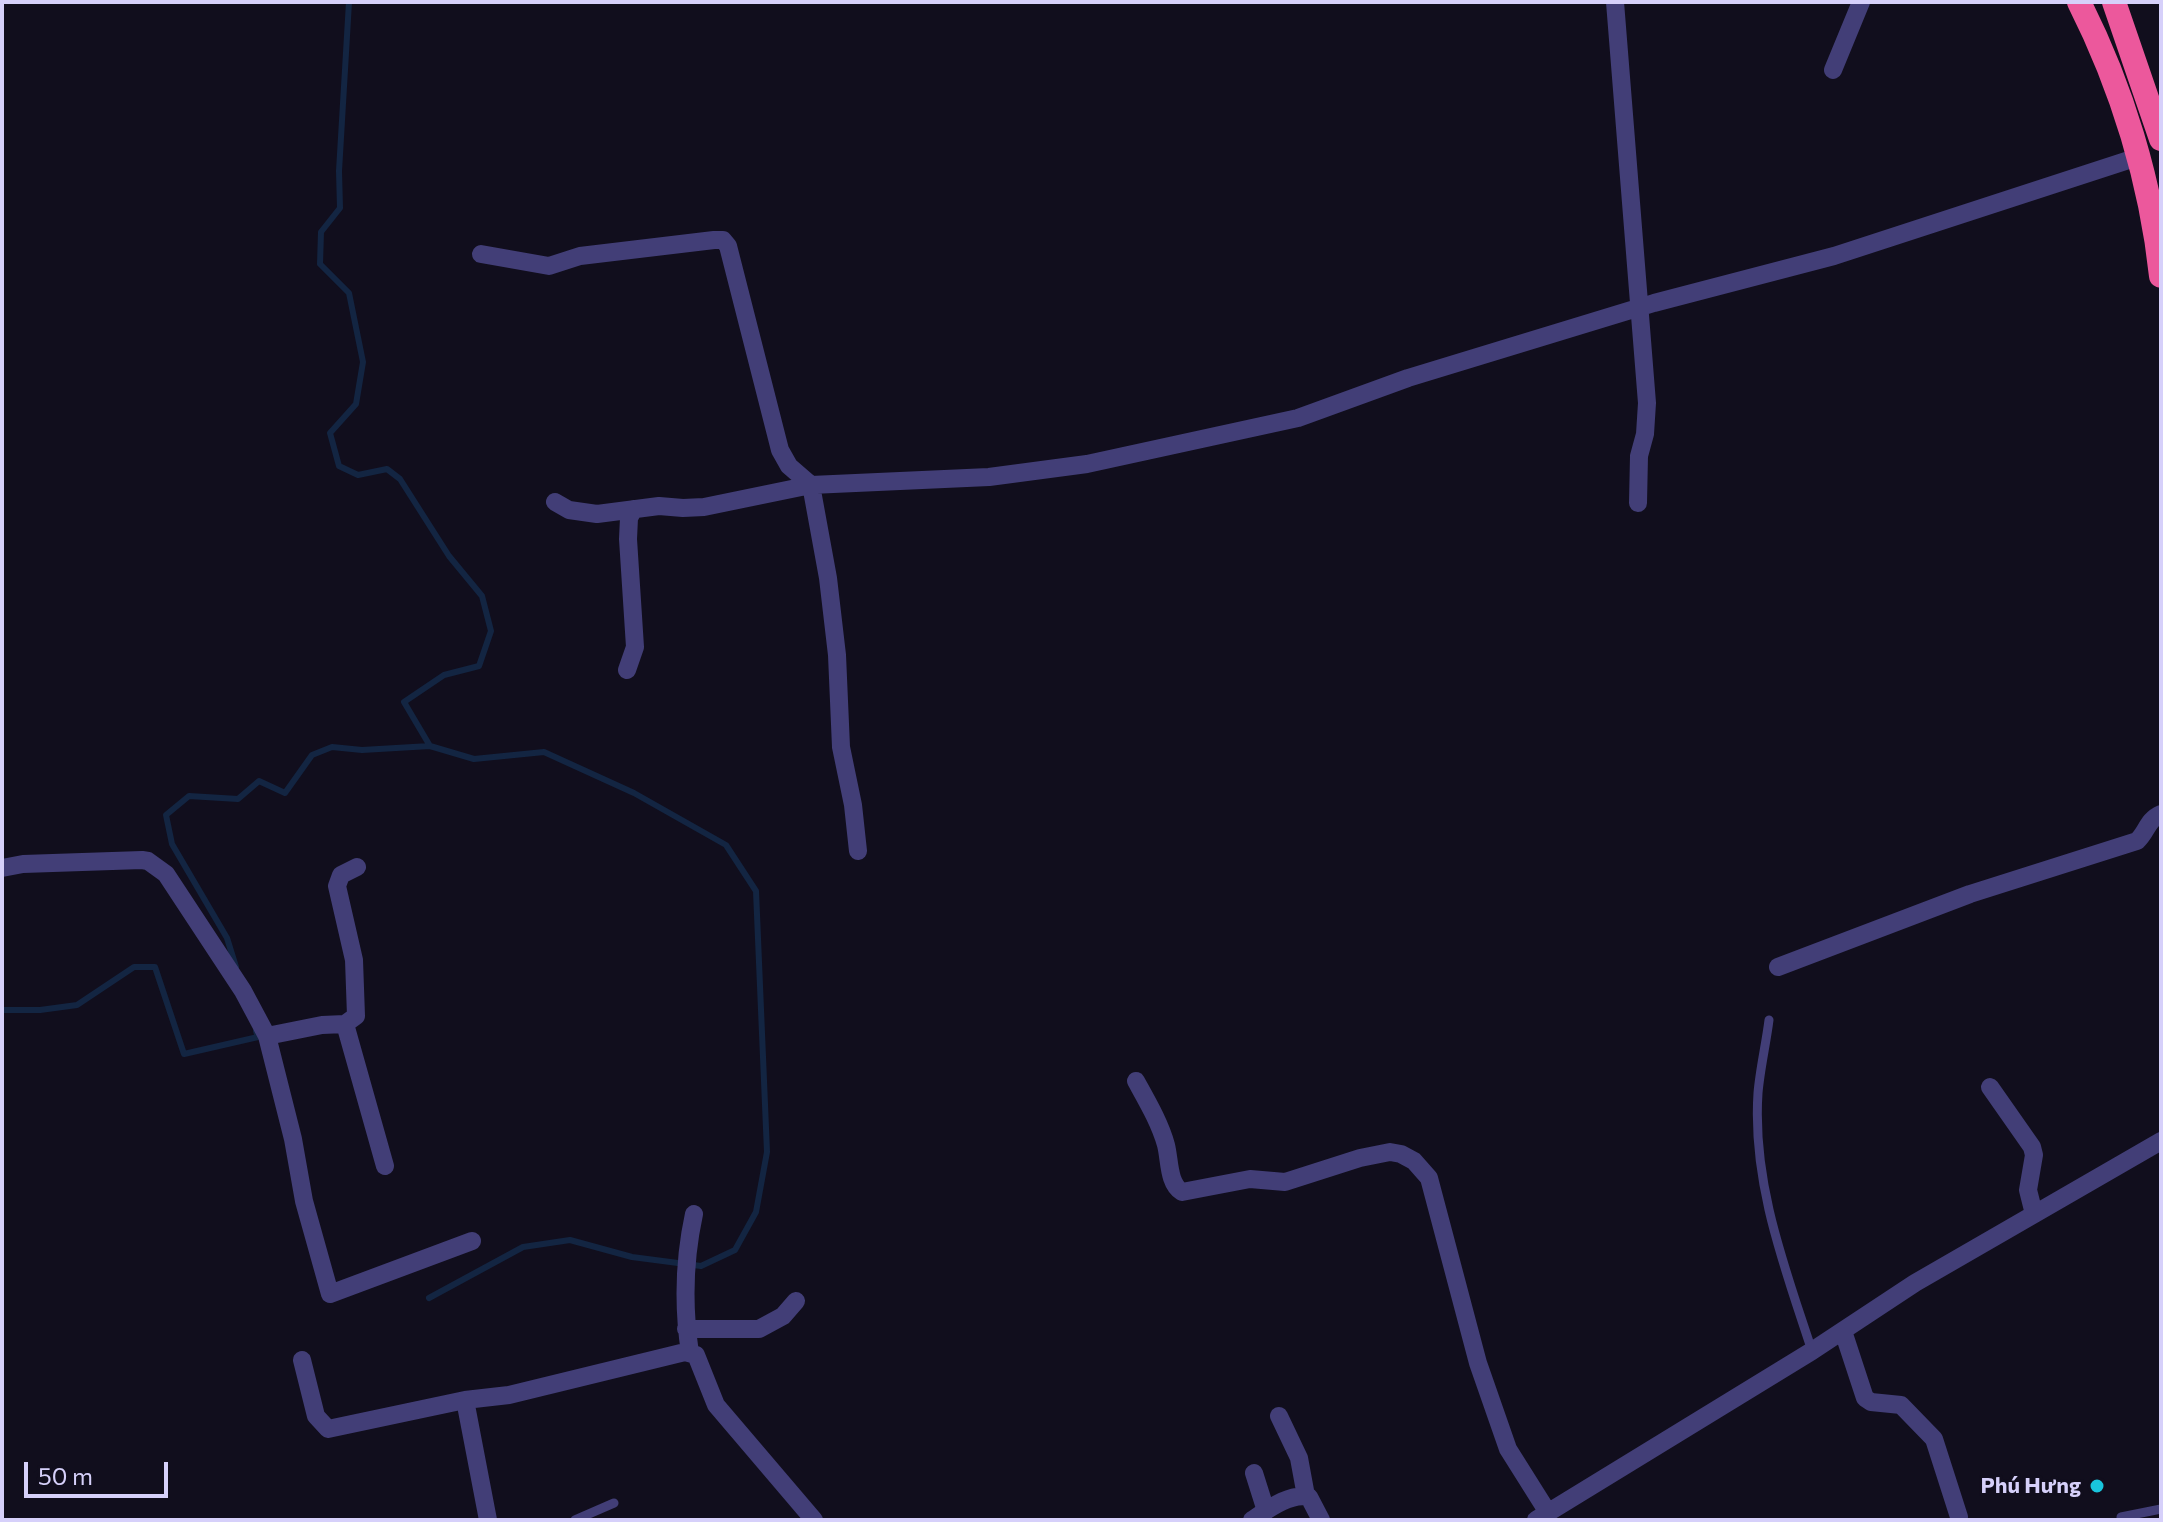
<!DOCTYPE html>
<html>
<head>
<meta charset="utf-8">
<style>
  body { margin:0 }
  #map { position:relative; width:2163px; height:1522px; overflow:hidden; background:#110e1d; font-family:Commissioner,sans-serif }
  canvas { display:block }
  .frame { position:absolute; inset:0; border:4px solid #d6d0fa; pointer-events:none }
  .scale { position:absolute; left:24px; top:1462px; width:144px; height:36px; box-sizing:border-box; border:4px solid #d6d0fa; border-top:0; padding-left:10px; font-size:24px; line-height:28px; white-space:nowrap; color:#d6d0fa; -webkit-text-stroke:6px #110e1d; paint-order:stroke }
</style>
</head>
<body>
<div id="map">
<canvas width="2163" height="1522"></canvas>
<div class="frame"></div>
<div class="scale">50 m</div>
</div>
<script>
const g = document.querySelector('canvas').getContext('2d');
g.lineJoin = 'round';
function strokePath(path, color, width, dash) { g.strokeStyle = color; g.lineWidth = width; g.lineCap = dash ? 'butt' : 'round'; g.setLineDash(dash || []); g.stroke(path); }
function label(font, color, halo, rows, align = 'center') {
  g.font = font + ' Commissioner,sans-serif'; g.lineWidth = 6; g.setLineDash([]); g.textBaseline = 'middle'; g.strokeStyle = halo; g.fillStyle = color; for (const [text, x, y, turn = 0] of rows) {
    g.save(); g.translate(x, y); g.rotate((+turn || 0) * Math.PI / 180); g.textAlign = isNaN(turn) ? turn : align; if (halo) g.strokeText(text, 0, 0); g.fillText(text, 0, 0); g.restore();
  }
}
strokePath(new Path2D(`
  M349 2 339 171 340 208 321 232 320 264 349 293 363 362 356 404 330 433 339 466 358 475 387 469 400 479 449 556 482 596 491 631 479 666 444 675 404 702 430 746 474 759 544 752 634 793 726 845 756 891 767 1152 756 1212 735 1250 701 1266 632 1257 570 1240 523 1247 429 1298
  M236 967 227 938 172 844 166 815 189 796 238 799 259 781 285 793 312 755 332 747 362 750 430 746
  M2 1010H40L77 1005 134 967H155L184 1054 258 1037 256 1031`), '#132542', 6);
strokePath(new Path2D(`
  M1769 1020C1766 1044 1760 1069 1758 1093 1752 1183 1785 1268 1812 1351
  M2121 1517 2161 1509
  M575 1520 614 1503`), '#423e77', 9);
strokePath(new Path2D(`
  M1615 2 1647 403 1645 434 1639 456 1638 503
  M1833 70 1861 2
  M481 254 549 266 580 256 714 240H723L728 246 780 450 789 466 811 485 828 578 837 655 841 747 853 805 858 851
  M555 502 569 510 597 514 659 506 683 508 704 507 811 485 989 477 1087 464 1298 418 1408 378 1654 303 1834 256 2138 157
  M627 670 635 647 628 539 629 518 634 509
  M2 868 23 864 142 860 148 861 166 874 243 991 267 1036 322 1025 345 1024 356 1016 354 960 337 886 341 875 357 867
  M1778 967 1970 894 2137 841C2147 832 2147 820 2161 814
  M345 1024 385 1166
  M267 1036 293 1139 304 1201 330 1294 472 1241
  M1136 1081C1147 1101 1160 1123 1166 1145 1170 1161 1168 1183 1182 1192L1250 1179 1285 1182 1360 1158 1390 1152 1401 1154 1414 1161 1429 1178 1478 1363 1508 1449 1547 1511
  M1990 1087 2032 1147 2034 1155 2028 1190 2034 1214
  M686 1329H759L783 1316 796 1301
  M1843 1331 1865 1398 1871 1402 1901 1405 1934 1439 1959 1517
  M690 1353C683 1306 684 1260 694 1214
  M302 1360 316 1416 328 1429 465 1400
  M1279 1416 1299 1458 1306 1496
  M1254 1473 1266 1511
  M488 1520 465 1400 509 1395 685 1352 696 1355 716 1405 814 1520
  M1252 1520C1267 1510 1291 1492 1309 1497L1321 1520
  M1536 1520 1812 1351 1915 1283 2161 1141`), '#423e77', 18);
strokePath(new Path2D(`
  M2079 2C2122 87 2151 182 2161 276
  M2114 2 2161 139`), '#ec589c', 24);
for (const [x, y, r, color] of [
  [2097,1486,8,"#19c5dd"]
]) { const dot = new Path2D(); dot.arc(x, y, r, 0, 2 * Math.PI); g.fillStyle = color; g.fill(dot); strokePath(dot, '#110e1d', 3); }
label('bold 22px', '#d6d0fa', '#110e1d', [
  ["Phú Hưng",2081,1486]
], 'right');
</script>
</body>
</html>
